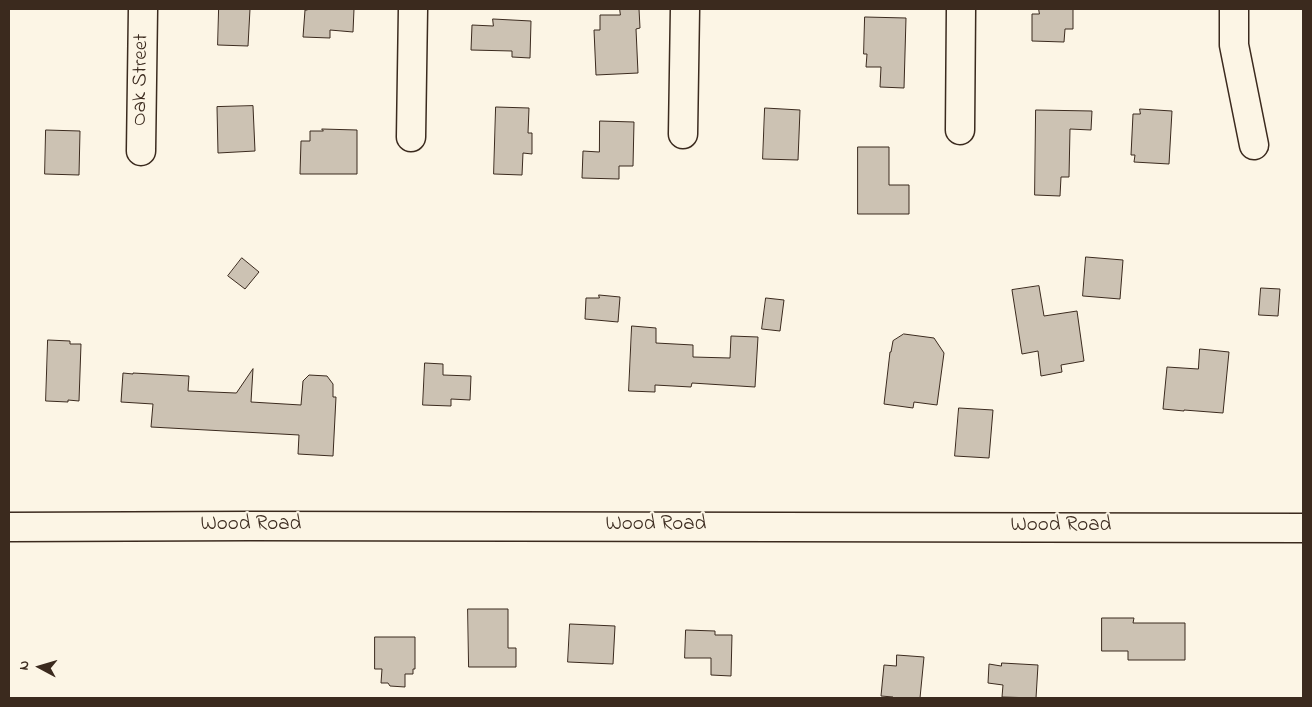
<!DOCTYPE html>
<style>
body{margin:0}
#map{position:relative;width:1312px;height:707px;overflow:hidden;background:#fcf5e5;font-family:"Indie Flower",sans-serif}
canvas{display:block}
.frame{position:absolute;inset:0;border:10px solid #3b2a1e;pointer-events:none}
.north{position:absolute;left:15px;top:642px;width:50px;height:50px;-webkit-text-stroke:4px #fcf5e5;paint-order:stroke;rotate:276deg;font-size:14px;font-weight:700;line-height:20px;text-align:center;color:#3b2a1e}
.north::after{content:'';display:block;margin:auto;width:18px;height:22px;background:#3b2a1e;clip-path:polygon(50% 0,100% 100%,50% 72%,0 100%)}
</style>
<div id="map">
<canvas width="1312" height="707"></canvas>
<div class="frame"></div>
<div class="north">N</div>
</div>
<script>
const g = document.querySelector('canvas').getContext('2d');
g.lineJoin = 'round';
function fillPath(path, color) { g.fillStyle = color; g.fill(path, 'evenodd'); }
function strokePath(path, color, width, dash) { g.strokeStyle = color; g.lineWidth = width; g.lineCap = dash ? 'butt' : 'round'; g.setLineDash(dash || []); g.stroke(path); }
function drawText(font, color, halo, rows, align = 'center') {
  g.font = font + ' "Indie Flower",sans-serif'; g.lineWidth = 4; g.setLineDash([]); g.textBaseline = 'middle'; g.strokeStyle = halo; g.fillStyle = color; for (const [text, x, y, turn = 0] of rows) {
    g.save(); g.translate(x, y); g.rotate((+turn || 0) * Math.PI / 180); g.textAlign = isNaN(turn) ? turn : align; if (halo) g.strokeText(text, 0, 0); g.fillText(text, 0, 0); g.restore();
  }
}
const building = new Path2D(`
 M 219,9 L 250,9 L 248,46 L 218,45 Z
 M 307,9 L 354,9 L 353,32 L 330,30 L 330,38 L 303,37 L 305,10 L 307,10 Z
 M 620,9 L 639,9 L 640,28 L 636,29 L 638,73 L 596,75 L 594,30 L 600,30 L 600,15 L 620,15 Z
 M 1039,9 L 1073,9 L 1073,29 L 1065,29 L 1064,42 L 1032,41 L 1032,14 L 1039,14 Z
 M 865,17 L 906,18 L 904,88 L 880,87 L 881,67 L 866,67 L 867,54 L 864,54 Z
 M 493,19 L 531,21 L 530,58 L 512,57 L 512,51 L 471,50 L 472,25 L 493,26 Z
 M 253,106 L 255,151 L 218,153 L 217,107 Z
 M 496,107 L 529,108 L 528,133 L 532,133 L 532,154 L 523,153 L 522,175 L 494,174 Z
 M 765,108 L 800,110 L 798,160 L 763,159 Z
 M 1140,109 L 1172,111 L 1169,164 L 1134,162 L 1135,155 L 1131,155 L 1133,114 L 1140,114 Z
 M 1036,110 L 1092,111 L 1091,130 L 1070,129 L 1069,177 L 1061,177 L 1060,196 L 1035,195 Z
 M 600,121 L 634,122 L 633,166 L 619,166 L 619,179 L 582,178 L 583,151 L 599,152 Z
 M 322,129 L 357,130 L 357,174 L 300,174 L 301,141 L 310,141 L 310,131 L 323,131 Z
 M 46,130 L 80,131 L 79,175 L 45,174 Z
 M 858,147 L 889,147 L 889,185 L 909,185 L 909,214 L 858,214 Z
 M 1086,257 L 1123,260 L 1120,299 L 1083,296 Z
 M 242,258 L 259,272 L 245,289 L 228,276 Z
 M 1039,286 L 1044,316 L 1077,311 L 1084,361 L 1061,365 L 1062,372 L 1041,376 L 1038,351 L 1022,354 L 1012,290 Z
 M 1261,288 L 1280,289 L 1278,316 L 1259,315 Z
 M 599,295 L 620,297 L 618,322 L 585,319 L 586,298 L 599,298 Z
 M 766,298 L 784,300 L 780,331 L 762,329 Z
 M 632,326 L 656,328 L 656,343 L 693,345 L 693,357 L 730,358 L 731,336 L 758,337 L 755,387 L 692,383 L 691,387 L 655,385 L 655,392 L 629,391 Z
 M 904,334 L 934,338 L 944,353 L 937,405 L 914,402 L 913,408 L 884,404 L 890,352 L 891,352 L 893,341 Z
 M 48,340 L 70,341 L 70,344 L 81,344 L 79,401 L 68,400 L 68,402 L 46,401 Z
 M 1200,349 L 1229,352 L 1223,413 L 1184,410 L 1184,411 L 1163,409 L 1167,367 L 1198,369 Z
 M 425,363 L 443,364 L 443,375 L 471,376 L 470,400 L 451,399 L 451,406 L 423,405 Z
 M 253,369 L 251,402 L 301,405 L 303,381 L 309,375 L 327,376 L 333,384 L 333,397 L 336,397 L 333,456 L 298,454 L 299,435 L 151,427 L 153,404 L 121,402 L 123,373 L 133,374 L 133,373 L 189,376 L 188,391 L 236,393 Z
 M 959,408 L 993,410 L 989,458 L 955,456 Z
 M 468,609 L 508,609 L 508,648 L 516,648 L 516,667 L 469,667 Z
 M 1102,618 L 1134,618 L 1133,623 L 1185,623 L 1185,660 L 1128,660 L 1128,651 L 1102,651 Z
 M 570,624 L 615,626 L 613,664 L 568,662 Z
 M 686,630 L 715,631 L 715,635 L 732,635 L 731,676 L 711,675 L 711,658 L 685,658 Z
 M 375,637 L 415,637 L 415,669 L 413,669 L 413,674 L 405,674 L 405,687 L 390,686 L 388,683 L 381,683 L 382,669 L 375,669 Z
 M 897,655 L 924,657 L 920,698 L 893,698 L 893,697 L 881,696 L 884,665 L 896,666 Z
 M 1002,663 L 1038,665 L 1036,698 L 1002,697 L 1003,685 L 988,683 L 989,664 L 1001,666 Z`);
fillPath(building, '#ccc2b3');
strokePath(building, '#3b2a1e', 1);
const street = new Path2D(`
 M 1234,9 L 1234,45 L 1254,145
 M 960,130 L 961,9
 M 683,134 L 685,9
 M 411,137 L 413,9
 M 141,151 L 143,9
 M 9,527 L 250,526 L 1303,528`);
strokePath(street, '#3b2a1e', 31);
strokePath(street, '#fcf5e5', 28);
drawText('21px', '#3b2a1e', '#fcf5e5', [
 ["Oak Street",142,80,-89],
 ["Wood Road",251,526],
 ["Wood Road",656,526],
 ["Wood Road",1061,527]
]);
</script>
